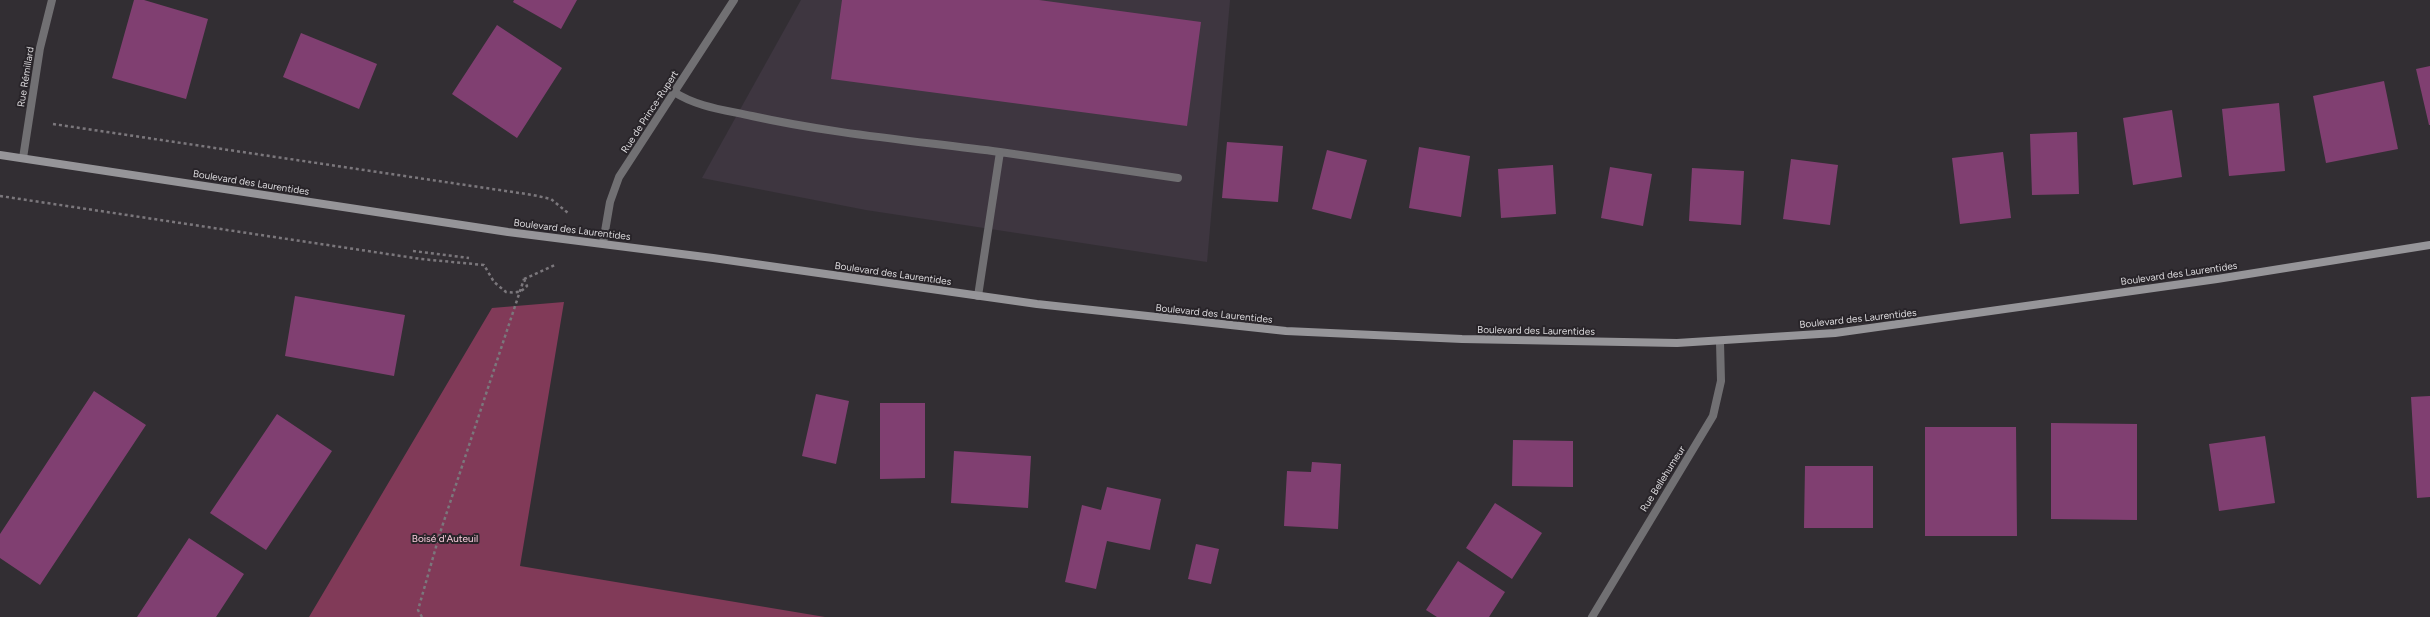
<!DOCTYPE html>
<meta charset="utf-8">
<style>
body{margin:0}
canvas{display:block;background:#322e33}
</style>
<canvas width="2430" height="617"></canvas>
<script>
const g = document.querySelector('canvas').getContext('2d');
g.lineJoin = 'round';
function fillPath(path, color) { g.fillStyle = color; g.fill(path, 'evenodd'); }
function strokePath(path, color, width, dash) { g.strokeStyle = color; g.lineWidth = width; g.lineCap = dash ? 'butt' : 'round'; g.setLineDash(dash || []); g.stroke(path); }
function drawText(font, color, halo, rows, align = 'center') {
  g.font = font + ' Figtree,sans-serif'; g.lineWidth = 4; g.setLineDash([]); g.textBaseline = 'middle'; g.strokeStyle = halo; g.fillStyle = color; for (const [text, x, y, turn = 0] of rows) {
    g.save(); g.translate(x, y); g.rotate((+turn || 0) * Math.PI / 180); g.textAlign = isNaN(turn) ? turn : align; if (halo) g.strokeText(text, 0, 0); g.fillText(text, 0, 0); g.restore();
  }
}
fillPath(new Path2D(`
 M 801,0 L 1230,0 L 1207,262 L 866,210 L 702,178 Z`), '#3e3640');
fillPath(new Path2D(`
 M 564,302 L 520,566 L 825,617 L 309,617 L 492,308 Z`), '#813a58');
fillPath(new Path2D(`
 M 134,0 L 144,0 L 208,19 L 186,99 L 112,78 Z
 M 514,0 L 577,0 L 561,29 L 513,2 Z
 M 842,0 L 1039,0 L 1201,22 L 1187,126 L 831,79 Z
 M 497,25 L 562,68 L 517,138 L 452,94 Z
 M 301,33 L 377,64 L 359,109 L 283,77 Z
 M 2430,66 L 2430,125 L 2429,125 L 2416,69 Z
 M 2384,81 L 2398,149 L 2326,163 L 2313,96 Z
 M 2279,103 L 2285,171 L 2229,176 L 2222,109 Z
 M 2172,110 L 2182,177 L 2133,185 L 2123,118 Z
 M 2077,132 L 2079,194 L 2032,195 L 2030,134 Z
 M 1227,142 L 1283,146 L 1278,202 L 1222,198 Z
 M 1419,147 L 1470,156 L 1461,217 L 1409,208 Z
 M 1327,150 L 1367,160 L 1351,219 L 1312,209 Z
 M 2003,152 L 2011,218 L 1960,224 L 1952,158 Z
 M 1791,159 L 1838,165 L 1830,225 L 1783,219 Z
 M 1553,165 L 1556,214 L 1501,218 L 1498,169 Z
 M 1610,167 L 1652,174 L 1643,226 L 1601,218 Z
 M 1692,168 L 1744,171 L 1741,225 L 1689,221 Z
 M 295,296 L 405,315 L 394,376 L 285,356 Z
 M 94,391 L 146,425 L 40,585 L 0,558 L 0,534 Z
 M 816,394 L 849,401 L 836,464 L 802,456 Z
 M 2430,396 L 2430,497 L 2417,498 L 2411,397 Z
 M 880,403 L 925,403 L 925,478 L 880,479 Z
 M 277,414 L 332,451 L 266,550 L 210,513 Z
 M 2051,423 L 2137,424 L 2137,520 L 2051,519 Z
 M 1925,427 L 2016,427 L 2017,536 L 1925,536 Z
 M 2265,436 L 2275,503 L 2219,511 L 2209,444 Z
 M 1513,440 L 1573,441 L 1573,487 L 1512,486 Z
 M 954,451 L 1031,456 L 1028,508 L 951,503 Z
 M 1312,462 L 1341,464 L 1338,529 L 1284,526 L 1287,471 L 1311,472 Z
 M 1805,466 L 1873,466 L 1873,528 L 1804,528 Z
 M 1107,487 L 1161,499 L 1150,550 L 1107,541 L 1096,589 L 1065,582 L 1082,505 L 1101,510 Z
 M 1495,503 L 1542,533 L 1512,579 L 1466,548 Z
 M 189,538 L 244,574 L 216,617 L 137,617 Z
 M 1196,544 L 1219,549 L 1211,584 L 1188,579 Z
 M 1458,561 L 1505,592 L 1489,617 L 1437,617 L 1426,610 Z`), '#803f71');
strokePath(new Path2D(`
 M 53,124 L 533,195 L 551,199 L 568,213
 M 0,196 L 421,259 L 484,265 L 494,282 L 506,292 C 515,293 521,293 527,286 L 524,279
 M 413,251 L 469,258
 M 524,279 L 555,265
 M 422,617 L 418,610 L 440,533 L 524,279`), '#7b777c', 2.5, [3, 3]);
strokePath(new Path2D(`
 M 674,92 C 697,107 725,110 752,116 C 833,134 917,141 1000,152 L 978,296
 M 1000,152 L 1178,178`), '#717073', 8);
strokePath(new Path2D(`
 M 23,158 L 40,48 L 52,0
 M 603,243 L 610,202 L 619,177 L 734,0
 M 1592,617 L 1713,416 L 1721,381 L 1720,342`), '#717073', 8);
strokePath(new Path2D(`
 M 0,155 L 508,232 L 713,258 L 1037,304 L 1286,331 L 1462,339 L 1677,343 L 1835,333 L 2217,279 L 2430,245`), '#969599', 8);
drawText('10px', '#dad8db', '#282429', [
 ["Rue Rémillard",26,77,-81],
 ["Rue de Prince-Rupert",650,112,-57],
 ["Boulevard des Laurentides",251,183,9],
 ["Boulevard des Laurentides",572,230,7],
 ["Boulevard des Laurentides",893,274,8],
 ["Boulevard des Laurentides",2179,274,-8],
 ["Boulevard des Laurentides",1214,314,6],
 ["Boulevard des Laurentides",1858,319,-6],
 ["Boulevard des Laurentides",1536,331,1],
 ["Rue Bellehumeur",1663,479,-58]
]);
drawText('10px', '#f9cbdb', '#282429', [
 ["Boisé d'Auteuil",445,539]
]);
</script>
